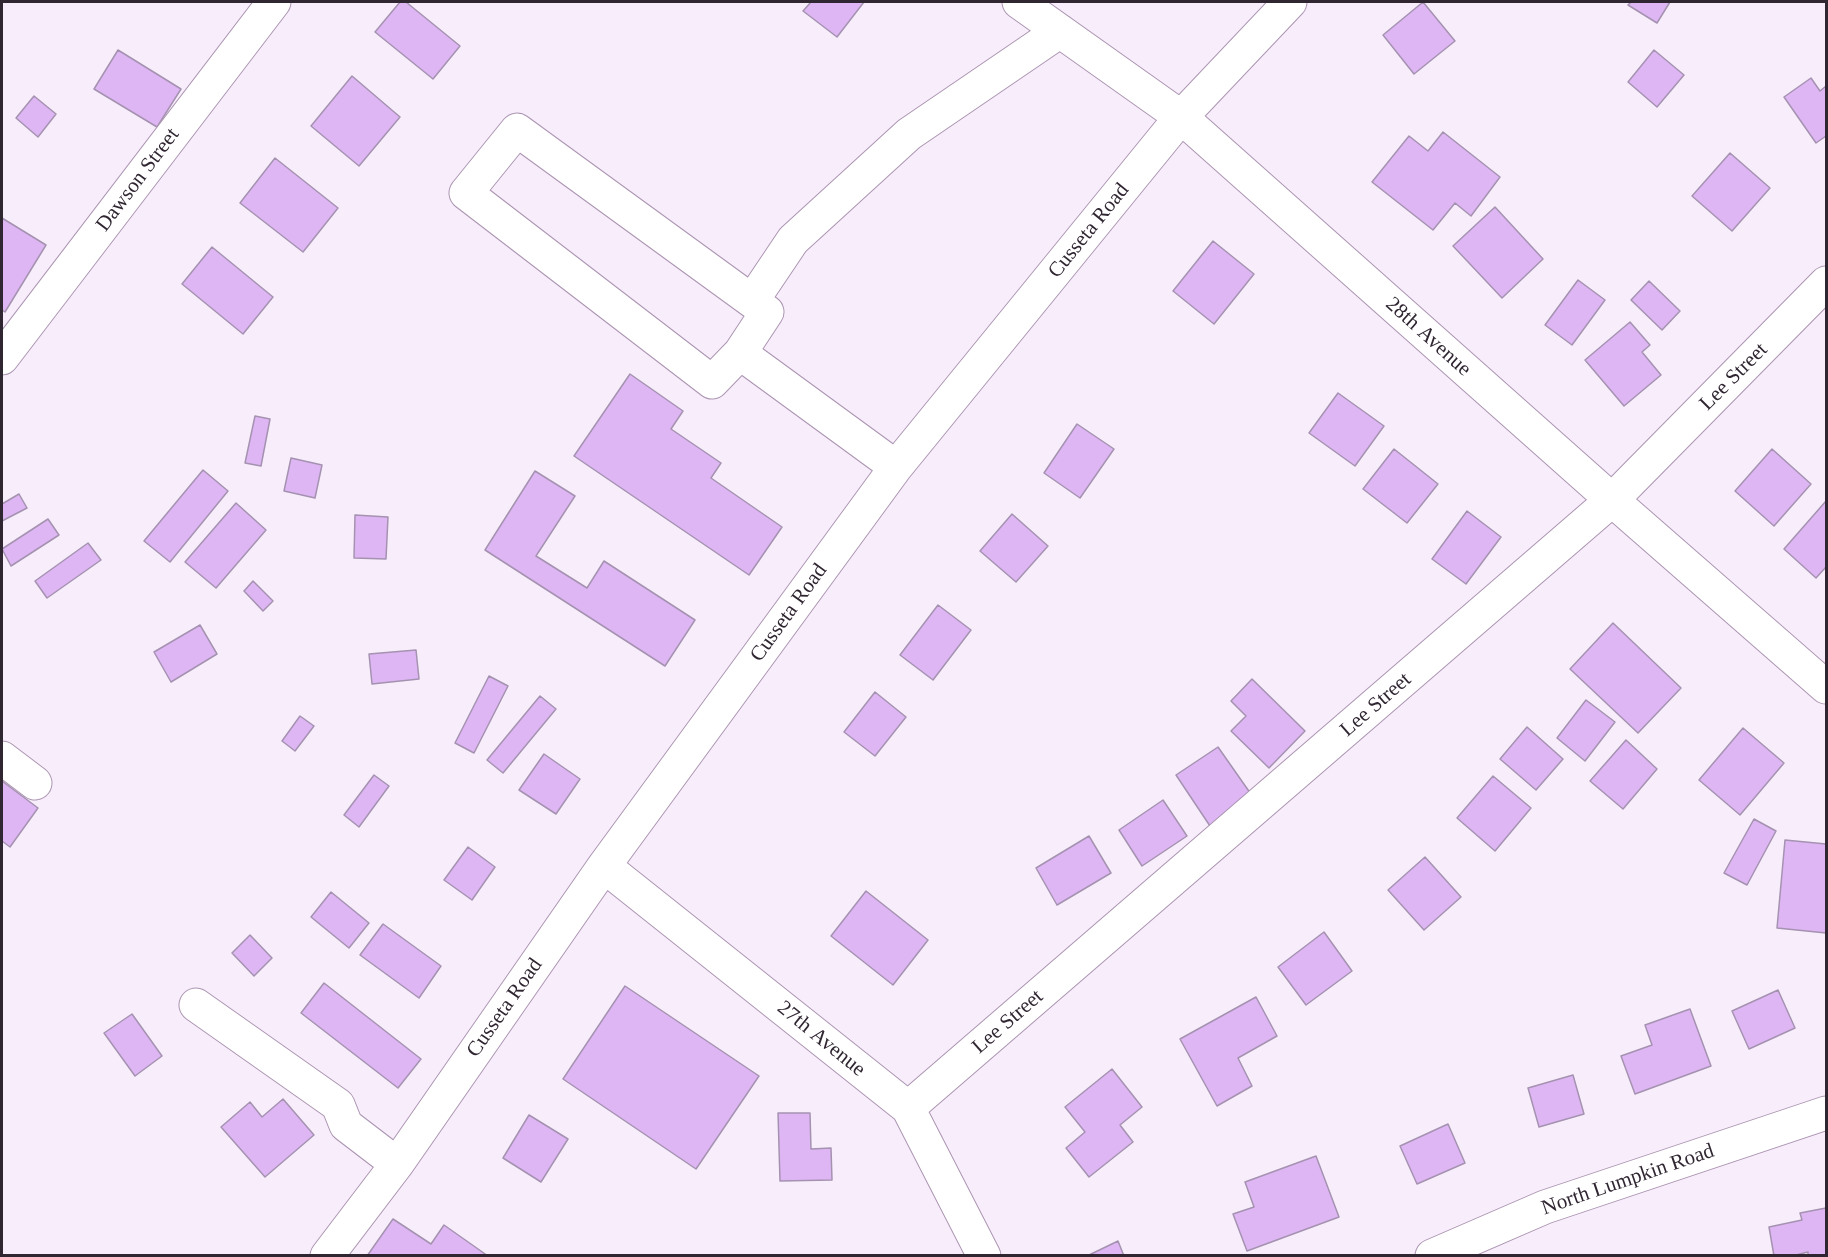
<!DOCTYPE html>
<style>
body{margin:0}
#map{position:relative;width:1828px;height:1257px;overflow:hidden;background:#f8eefb;font-family:"Times New Roman",serif}
canvas{display:block}
.frame{position:absolute;inset:0;border:3px solid #302632;pointer-events:none}
</style>
<div id="map">
<canvas width="1828" height="1257"></canvas>
<div class="frame"></div>
</div>
<script>
const g = document.querySelector('canvas').getContext('2d');
g.lineJoin = 'round';
function fillPath(path, color) { g.fillStyle = color; g.fill(path, 'evenodd'); }
function strokePath(path, color, width, dash) { g.strokeStyle = color; g.lineWidth = width; g.lineCap = dash ? 'butt' : 'round'; g.setLineDash(dash || []); g.stroke(path); }
function drawText(font, color, halo, rows, align = 'center') {
  g.font = font + ' "Times New Roman",serif'; g.lineWidth = 4.5; g.setLineDash([]); g.textBaseline = 'middle'; g.strokeStyle = halo; g.fillStyle = color; for (const [text, x, y, turn = 0] of rows) {
    g.save(); g.translate(x, y); g.rotate((+turn || 0) * Math.PI / 180); g.textAlign = isNaN(turn) ? turn : align; if (halo) g.strokeText(text, 0, 0); g.fillText(text, 0, 0); g.restore();
  }
}
const building = new Path2D(`
 M 400,2 L 406,2 L 460,46 L 433,79 L 375,32 Z
 M 811,2 L 864,2 L 837,37 L 803,11 Z
 M 1423,2 L 1455,41 L 1414,74 L 1383,35 Z
 M 1631,2 L 1670,2 L 1657,23 L 1628,5 Z
 M 118,50 L 181,89 L 157,127 L 94,89 Z
 M 1654,50 L 1684,75 L 1657,107 L 1628,82 Z
 M 352,76 L 400,117 L 359,166 L 311,126 Z
 M 1811,78 L 1820,91 L 1826,86 L 1826,136 L 1816,143 L 1784,97 Z
 M 34,96 L 56,114 L 38,137 L 16,118 Z
 M 1443,132 L 1500,177 L 1471,216 L 1455,203 L 1433,230 L 1372,182 L 1409,136 L 1428,151 Z
 M 1730,153 L 1770,188 L 1732,231 L 1692,196 Z
 M 275,158 L 338,208 L 303,252 L 240,203 Z
 M 1495,207 L 1543,259 L 1502,298 L 1453,246 Z
 M 2,218 L 46,245 L 5,312 L 2,310 Z
 M 1213,241 L 1254,274 L 1214,324 L 1173,291 Z
 M 212,247 L 273,297 L 243,334 L 182,284 Z
 M 1578,280 L 1605,300 L 1572,345 L 1545,325 Z
 M 1649,281 L 1680,311 L 1662,330 L 1631,300 Z
 M 1630,322 L 1650,345 L 1642,352 L 1661,375 L 1624,406 L 1585,360 Z
 M 630,374 L 683,411 L 671,429 L 721,463 L 711,478 L 782,527 L 749,575 L 574,456 Z
 M 1338,393 L 1384,426 L 1355,466 L 1309,433 Z
 M 255,416 L 270,419 L 261,466 L 245,463 Z
 M 1077,424 L 1114,449 L 1080,498 L 1044,473 Z
 M 1394,449 L 1438,484 L 1407,523 L 1363,489 Z
 M 1772,449 L 1811,484 L 1774,526 L 1735,491 Z
 M 291,458 L 322,465 L 315,498 L 284,491 Z
 M 203,470 L 228,491 L 170,562 L 144,541 Z
 M 535,471 L 575,496 L 536,556 L 587,588 L 604,561 L 695,620 L 665,666 L 485,550 Z
 M 19,494 L 27,508 L 2,521 L 2,504 Z
 M 1826,501 L 1826,567 L 1816,578 L 1784,549 Z
 M 236,503 L 266,530 L 216,588 L 185,562 Z
 M 1467,511 L 1501,537 L 1466,584 L 1432,559 Z
 M 1012,514 L 1048,546 L 1016,582 L 980,551 Z
 M 355,515 L 388,517 L 386,559 L 354,558 Z
 M 48,519 L 59,535 L 11,566 L 2,549 Z
 M 88,543 L 101,560 L 47,598 L 35,581 Z
 M 253,581 L 273,601 L 263,611 L 244,591 Z
 M 938,605 L 971,630 L 933,680 L 900,655 Z
 M 1613,623 L 1681,688 L 1638,733 L 1570,669 Z
 M 200,625 L 217,654 L 171,682 L 154,652 Z
 M 416,650 L 419,679 L 372,684 L 369,654 Z
 M 489,676 L 508,686 L 474,753 L 455,743 Z
 M 1252,679 L 1305,731 L 1269,768 L 1231,731 L 1246,716 L 1231,701 Z
 M 875,692 L 906,717 L 875,756 L 844,732 Z
 M 540,696 L 556,709 L 503,773 L 487,760 Z
 M 1586,700 L 1615,722 L 1585,761 L 1557,738 Z
 M 300,716 L 314,726 L 295,751 L 282,741 Z
 M 1527,727 L 1563,759 L 1536,790 L 1500,759 Z
 M 1743,728 L 1784,763 L 1740,815 L 1699,780 Z
 M 1626,740 L 1657,769 L 1623,809 L 1590,781 Z
 M 1218,747 L 1253,797 L 1210,826 L 1176,775 Z
 M 544,754 L 580,779 L 556,814 L 519,790 Z
 M 374,775 L 389,786 L 359,827 L 344,815 Z
 M 1493,776 L 1531,808 L 1495,851 L 1457,818 Z
 M 2,781 L 38,808 L 10,847 L 2,841 Z
 M 1163,800 L 1187,836 L 1142,866 L 1119,830 Z
 M 1754,819 L 1776,831 L 1747,885 L 1724,873 Z
 M 1089,836 L 1111,873 L 1057,905 L 1036,868 Z
 M 1785,840 L 1826,844 L 1826,933 L 1777,928 Z
 M 468,847 L 495,867 L 472,900 L 444,880 Z
 M 1425,857 L 1461,897 L 1424,930 L 1388,890 Z
 M 866,891 L 928,940 L 893,985 L 831,936 Z
 M 331,892 L 369,923 L 349,948 L 311,917 Z
 M 383,924 L 441,966 L 419,998 L 360,955 Z
 M 1324,932 L 1352,971 L 1306,1005 L 1278,967 Z
 M 250,935 L 272,958 L 254,976 L 232,953 Z
 M 324,983 L 421,1059 L 398,1088 L 301,1013 Z
 M 625,986 L 759,1076 L 696,1169 L 563,1079 Z
 M 1778,990 L 1795,1028 L 1749,1049 L 1732,1011 Z
 M 1256,997 L 1277,1036 L 1238,1058 L 1252,1086 L 1217,1106 L 1180,1039 Z
 M 1690,1009 L 1711,1066 L 1635,1094 L 1621,1056 L 1652,1045 L 1645,1025 Z
 M 132,1014 L 162,1056 L 135,1076 L 104,1033 Z
 M 1112,1069 L 1142,1107 L 1120,1125 L 1133,1142 L 1089,1177 L 1066,1148 L 1085,1132 L 1065,1107 Z
 M 1573,1075 L 1584,1114 L 1539,1127 L 1528,1088 Z
 M 283,1099 L 314,1135 L 265,1177 L 221,1127 L 250,1102 L 262,1117 Z
 M 778,1113 L 810,1113 L 811,1149 L 831,1148 L 832,1180 L 780,1181 Z
 M 529,1115 L 568,1139 L 541,1182 L 503,1158 Z
 M 1448,1124 L 1465,1163 L 1417,1184 L 1400,1146 Z
 M 1316,1156 L 1339,1217 L 1247,1251 L 1233,1214 L 1254,1207 L 1245,1182 Z
 M 1826,1208 L 1826,1256 L 1808,1256 L 1808,1252 L 1792,1256 L 1774,1256 L 1769,1227 L 1802,1220 L 1800,1213 Z
 M 393,1219 L 431,1244 L 444,1225 L 488,1256 L 367,1256 Z
 M 1118,1241 L 1124,1256 L 1087,1256 Z`);
fillPath(building, '#deb6f4');
strokePath(building, '#a592b1', 1.5);
const minor = new Path2D(`
 M 1019,2 L 1181,117 L 1612,500 L 1826,687
 M 517,130 L 767,312 L 740,353 L 712,382 L 466,193 Z
 M 752,301 L 793,240 L 909,134 L 1060,31
 M 740,353 L 896,467
 M 2,358 L 274,2
 M 2,758 L 35,783
 M 604,866 L 908,1108 L 984,1256
 M 196,1005 L 338,1105 L 346,1125 L 397,1164
 M 908,1108 L 1612,500 L 1826,283
 M 327,1256 L 397,1164 L 604,866 L 896,467 L 1181,117 L 1290,2
 M 1432,1256 L 1545,1207 L 1826,1113`);
strokePath(minor, '#ac95b2', 35);
strokePath(minor, '#fff', 33);
drawText('21px', '#302632', '#fff', [
 ["Dawson Street",138,180,-53],
 ["Cusseta Road",1089,231,-51],
 ["28th Avenue",1428,337,42],
 ["Lee Street",1734,377,-45],
 ["Cusseta Road",789,613,-54],
 ["Lee Street",1376,705,-41],
 ["Cusseta Road",505,1008,-55],
 ["Lee Street",1008,1022,-41],
 ["27th Avenue",821,1039,39],
 ["North Lumpkin Road",1628,1180,-19]
]);
</script>
